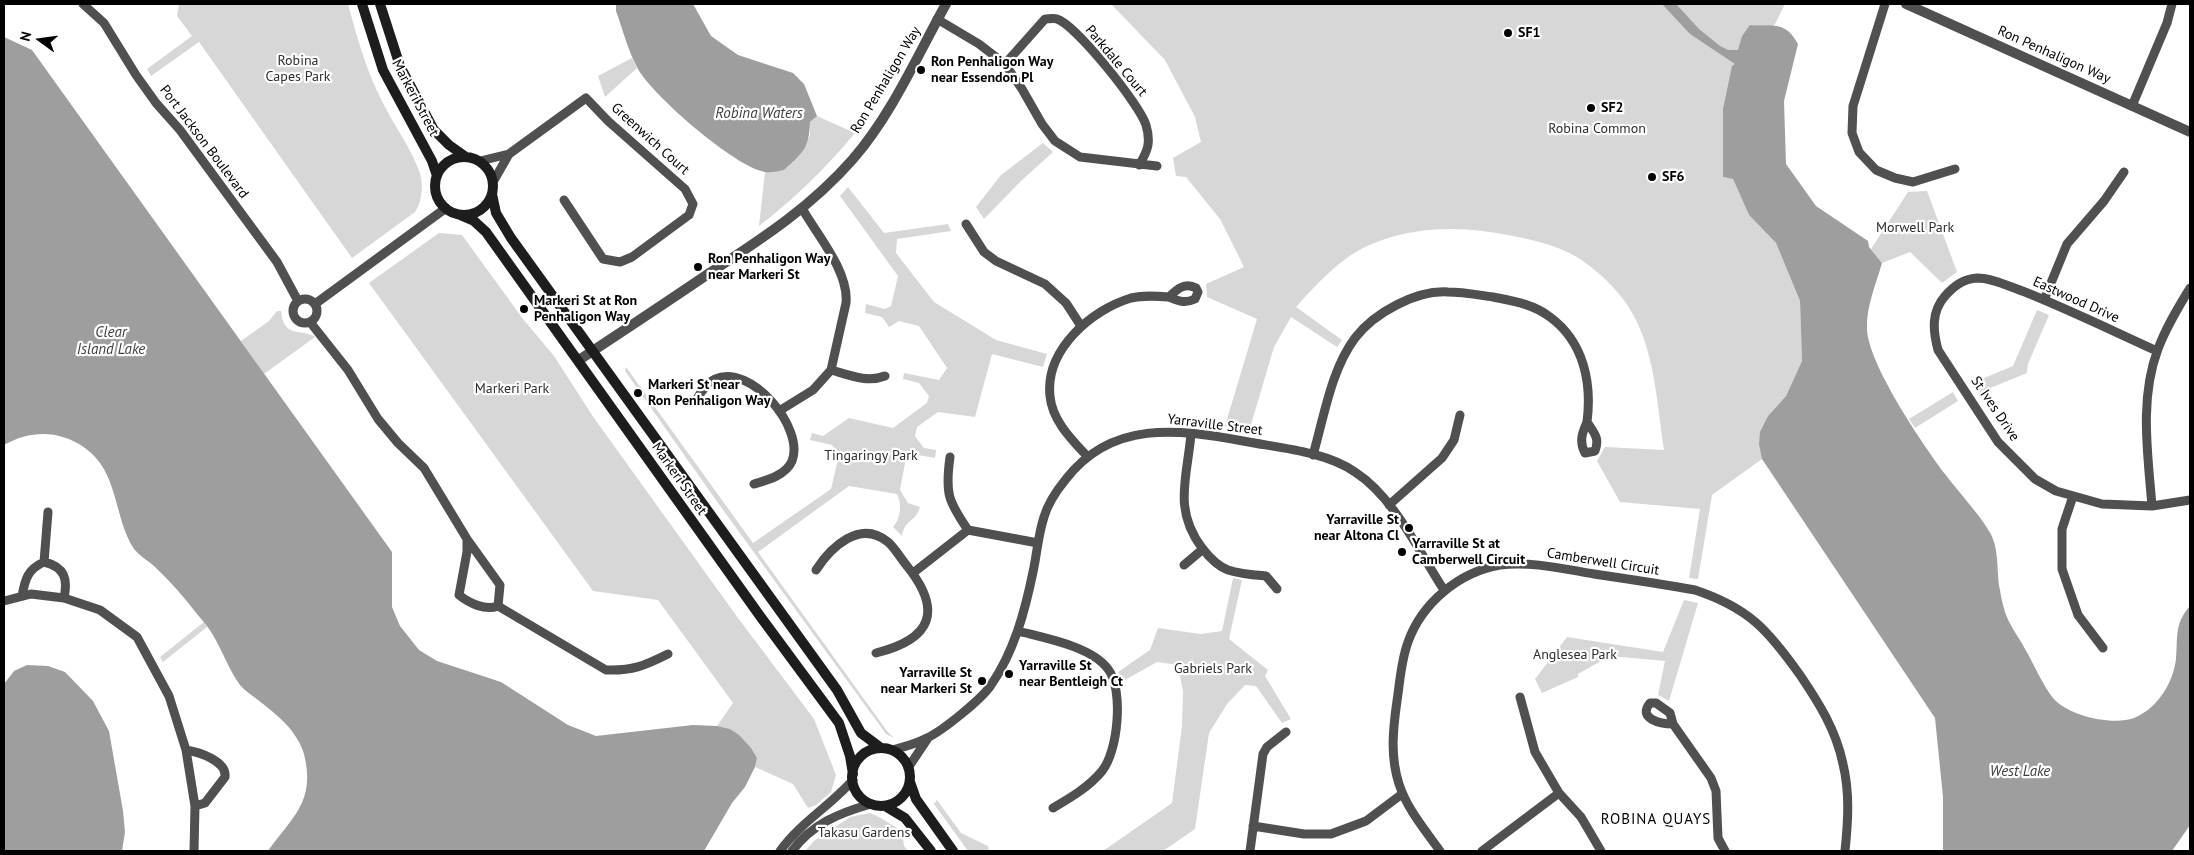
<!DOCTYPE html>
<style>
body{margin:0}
#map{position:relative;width:2194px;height:855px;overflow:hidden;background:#fff;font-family:"PT Sans",sans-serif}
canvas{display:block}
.frame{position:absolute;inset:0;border:5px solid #000;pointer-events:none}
.north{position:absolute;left:15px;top:15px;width:50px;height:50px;-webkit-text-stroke:4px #fff;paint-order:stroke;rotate:284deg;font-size:14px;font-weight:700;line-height:20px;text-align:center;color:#000}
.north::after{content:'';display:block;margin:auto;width:18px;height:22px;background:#000;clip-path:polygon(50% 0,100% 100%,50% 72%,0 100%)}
</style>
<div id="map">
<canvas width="2194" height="855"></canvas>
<div class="frame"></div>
<div class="north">N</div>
</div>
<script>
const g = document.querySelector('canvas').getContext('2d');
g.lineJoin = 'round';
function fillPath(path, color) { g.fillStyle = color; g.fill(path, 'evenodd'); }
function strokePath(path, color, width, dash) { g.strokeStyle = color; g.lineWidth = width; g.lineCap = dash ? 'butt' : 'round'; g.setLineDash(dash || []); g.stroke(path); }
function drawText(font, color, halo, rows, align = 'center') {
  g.font = font + ' "PT Sans",sans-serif'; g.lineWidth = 4.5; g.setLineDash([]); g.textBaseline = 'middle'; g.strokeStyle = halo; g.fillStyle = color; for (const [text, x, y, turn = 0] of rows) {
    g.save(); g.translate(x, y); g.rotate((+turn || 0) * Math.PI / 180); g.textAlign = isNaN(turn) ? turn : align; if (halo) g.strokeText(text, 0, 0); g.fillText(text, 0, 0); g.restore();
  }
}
fillPath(new Path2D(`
 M 179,4 L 348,4 C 357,37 366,70 382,101 C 393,124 409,145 418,168 C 424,181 423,200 415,212 L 352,258 L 199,42 L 151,76 L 147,69 L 192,36 L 177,16 Z
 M 1111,4 L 1785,4 L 1774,26 L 1750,25 L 1723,177 L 1733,179 L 1749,215 L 1776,243 L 1800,301 L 1802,361 L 1786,396 L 1768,416 L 1759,445 L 1762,459 L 1712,495 L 1698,579 L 1689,578 L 1700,509 L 1620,502 L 1597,461 L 1605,447 L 1664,450 C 1656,399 1655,341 1623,299 C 1610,282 1593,267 1575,256 C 1558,246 1537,241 1518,237 C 1466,226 1416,224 1367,246 C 1338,260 1317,284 1296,307 L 1342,340 L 1337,347 L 1291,317 L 1274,347 L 1250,428 L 1225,426 L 1257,319 L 1207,297 L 1206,284 L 1244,267 L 1220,219 L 1186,177 L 1176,176 L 1173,158 L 1201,142 L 1195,117 L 1165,60 Z
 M 632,58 L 637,68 L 605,97 L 598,76 Z
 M 817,116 L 855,133 C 826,168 794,199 759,226 L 765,172 L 784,170 L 810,136 L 810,122 Z
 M 1043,143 L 1053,152 L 1021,181 L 984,219 L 976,207 L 1001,175 Z
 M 848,187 L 884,233 L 948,224 L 951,231 L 897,239 L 896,253 L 934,302 L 996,340 L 1047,354 L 1043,367 L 992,354 L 975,417 L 938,412 L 917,427 L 915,436 L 924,448 L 936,450 L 935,458 L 912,454 L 906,458 L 900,490 L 908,503 L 920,507 C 916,522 905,519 902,536 L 893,527 C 901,518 902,504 897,494 L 849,486 L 758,552 L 887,731 L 894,738 L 886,734 L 718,503 L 625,371 L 626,367 L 753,543 L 831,489 L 839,455 L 832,445 L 810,440 L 812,433 L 823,436 L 849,418 L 893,428 L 927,403 L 929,396 L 919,383 L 903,379 L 904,373 L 939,380 L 947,368 L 919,326 L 899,321 L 889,327 L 882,317 L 865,313 L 866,304 L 885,309 L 891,306 L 898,276 L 840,196 Z
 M 1927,191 L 1957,272 L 1942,283 L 1910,252 L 1882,263 L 1871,249 L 1908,192 Z
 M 439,233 L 462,235 L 523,319 L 554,356 L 594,418 L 738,618 L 814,719 L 836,775 L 831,792 L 816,805 L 808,808 L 793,784 L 755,767 L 757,758 L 730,729 L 717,726 L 733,703 L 658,600 L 593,591 L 369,283 Z
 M 2037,310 L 2049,315 L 2028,364 L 2027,373 L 1978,393 L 1972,383 L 2013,366 Z
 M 277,311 L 281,311 C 283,339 302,328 315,337 L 264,374 L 241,341 L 269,321 Z
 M 1953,392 L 1958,401 L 1915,428 L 1909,419 Z
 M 1233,578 L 1242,580 L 1229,639 L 1268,670 L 1265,676 L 1291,719 L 1282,723 L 1256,686 L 1245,685 L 1227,704 L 1209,733 L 1195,829 L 1163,851 L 1103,851 L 1172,803 L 1182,726 L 1183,692 L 1178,665 L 1157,662 L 1123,681 L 1118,672 L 1150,650 L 1158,628 L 1201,634 L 1222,631 Z
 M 1684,600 L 1698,603 L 1669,701 L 1658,695 L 1665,661 L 1610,656 L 1578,674 L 1578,677 L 1542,693 L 1535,679 L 1567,637 L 1663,652 Z
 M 204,622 L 207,627 L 163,662 L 160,657 Z
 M 937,800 L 961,833 L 988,846 L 989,851 L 968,851 L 934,804 Z
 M 870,813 L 879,817 L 902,831 L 904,846 L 908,851 L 805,851 L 814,841 L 850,817 Z`), '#d7d7d7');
fillPath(new Path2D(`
 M 616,4 L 693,4 L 711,36 L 738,55 L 793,73 L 804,84 L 817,116 L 810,122 C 809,149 803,152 784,170 C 779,171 771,173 765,172 C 735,167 653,96 638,69 C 628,51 623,30 616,11 Z
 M 1662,4 L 1676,4 L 1699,29 L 1720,46 L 1728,50 L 1738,50 L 1742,36 L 1750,25 C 1773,26 1786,21 1798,44 L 1784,101 L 1786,164 L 1816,206 L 1868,241 L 1869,247 L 1882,263 C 1876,284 1866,307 1867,329 C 1868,364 1923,445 1945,474 C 1959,493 1977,511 1989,531 C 2000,548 1996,571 2000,590 C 2001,598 2003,605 2005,612 C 2009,625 2019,637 2025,649 C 2034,664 2042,684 2053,698 C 2068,716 2113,726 2134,718 C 2158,708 2173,683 2176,659 C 2178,637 2174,624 2190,606 L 2190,825 L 2172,851 L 1943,851 L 1943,797 L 1935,718 L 1762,459 L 1759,445 L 1760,432 L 1768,416 L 1786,396 L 1802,361 L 1800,301 L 1776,243 L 1749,215 L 1733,179 L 1723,177 L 1723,109 L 1732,66 L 1735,64 L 1690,34 Z
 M 4,37 L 32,50 L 392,552 L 392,607 L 400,626 L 419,650 L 437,661 L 501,682 L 568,725 L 596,736 L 693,725 L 717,726 L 730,729 L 739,735 L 751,748 L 757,758 L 755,767 L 745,787 L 732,803 L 704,851 L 268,851 C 292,817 316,802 304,754 C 297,730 276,714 258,700 C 252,695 245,691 240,685 C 229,670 223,652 213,635 C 209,628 203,621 197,614 C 184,597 170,581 154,566 C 148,561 139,555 134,549 C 113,516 119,472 85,448 C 59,430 31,430 4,445 Z
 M 27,665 L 48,666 L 65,672 L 93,701 L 109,731 L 123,811 L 125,832 L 122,851 L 4,851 L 4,684 L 14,671 Z`), '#9e9e9e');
strokePath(new Path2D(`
 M 83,4 L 104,23 L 136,75 L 156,103 L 180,130 L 277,262 L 298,301
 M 1885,4 L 1853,106 L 1852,133 L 1859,152 L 1876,170 L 1895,178 L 1913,182 L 1955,169
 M 937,19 L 979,44 L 1005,64 L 1022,89 L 1042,124 L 1055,141 L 1080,157 L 1157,166
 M 1005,64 L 1045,19 C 1048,19 1054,18 1057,19 C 1076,25 1140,105 1146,125 C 1151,142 1148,151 1139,165
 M 2132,106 L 2167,23 L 2172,4
 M 480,161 L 509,154 L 586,98 L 608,121 L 685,189 L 693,204 L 689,215 L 632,257 L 620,262 L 603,259 L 564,200
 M 493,182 L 509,154
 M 966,224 L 984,252 L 996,261 L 1045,284 L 1066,303 L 1081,326
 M293 311a12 12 0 1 1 24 0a12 12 0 1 1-24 0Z
 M 2044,300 L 2067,244 L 2104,201 L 2124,172
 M 315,304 L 446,208
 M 310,322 L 348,370 L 378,419 L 398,443 L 424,468 L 467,539 L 500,585 L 498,606 C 485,611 469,603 459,595 L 467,552 L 467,539
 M 2157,351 C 2113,331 2070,310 2025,292 C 2010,287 1993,278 1977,278 C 1963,279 1954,286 1945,296 C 1931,312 1933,331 1938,350 L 1998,442 L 2035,479 L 2056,491 L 2102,504 L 2152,506 L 2190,500
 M 831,370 C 849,375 867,383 885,376
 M 695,402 C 700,394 706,383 715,379 C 751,363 805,428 792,461 C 786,475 768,480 754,484
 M 779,411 L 813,390 L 831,370 L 846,303 C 849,272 818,236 803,210
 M 1191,434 C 1187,479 1173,509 1202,548 C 1209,557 1217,566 1228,570 C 1240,574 1254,575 1266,576 L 1277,589
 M 1313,455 C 1324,417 1331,370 1355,338 C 1374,313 1416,290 1448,292 C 1463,292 1478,295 1493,297 C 1513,301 1533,304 1550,317 C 1584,342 1592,383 1587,422 C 1594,433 1600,438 1595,451 L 1585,453 C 1579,442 1582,433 1587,422
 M 1087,456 C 1071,439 1052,420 1050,396 C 1045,350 1091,310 1131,298 C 1144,295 1156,296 1169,297 C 1177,289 1185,282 1196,288 L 1198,292 L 1195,299 C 1184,304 1179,301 1169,297
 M 950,457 C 945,493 948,501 968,530
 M 2073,496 L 2062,529 L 2062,569 L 2078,615 L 2103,648
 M 1389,505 L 1442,458 L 1454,440 L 1460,415
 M 2152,506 C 2148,455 2139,399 2158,349 C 2166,327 2178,308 2190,288
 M 44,562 L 48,512
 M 1184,565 L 1203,549
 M 816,570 C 831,547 860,519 888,542 C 895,548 901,559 907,566 C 943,611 932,639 876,653
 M 913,573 L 968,530 L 1038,543
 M 22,596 C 25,579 28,569 44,562 C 65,567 68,579 64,598
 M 4,601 L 31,594 L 64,598 L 100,610 L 137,637 L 169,696 L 186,750 L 195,806 L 194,851
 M 498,606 L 606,670 C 632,671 644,666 668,654
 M 1018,631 C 1044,638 1091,646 1108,669 C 1124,689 1118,752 1102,771 C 1089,787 1070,798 1053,808
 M 1520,697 L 1535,752 L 1559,793 L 1581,817 L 1601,851
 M 1673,724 C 1661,724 1637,719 1650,703 L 1656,703 L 1670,713 L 1673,724 L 1711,778 L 1716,791 L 1718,838 L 1725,851
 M 186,750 C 199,752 227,761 225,777 L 205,803 L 195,806
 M 892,750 C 904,747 916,744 927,738 C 942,731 982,699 991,685 C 1014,652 1025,611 1033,572 C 1037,554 1038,535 1044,517 C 1048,503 1057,490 1066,479 C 1112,420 1177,429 1243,441 C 1279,448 1324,451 1355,472 C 1394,497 1419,552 1444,590
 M 908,768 L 928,738
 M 1253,826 L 1304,834 L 1331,834 L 1366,821 L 1402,794
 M 780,851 C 800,823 830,806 853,780
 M 792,851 C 812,824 839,813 871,804
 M 1250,851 L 1263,754 L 1267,747 L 1286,732
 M 1440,851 C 1425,830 1407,809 1399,784 C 1390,756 1393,729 1397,701 C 1400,681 1401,661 1408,642 C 1422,603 1459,572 1500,565 C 1531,561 1564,569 1594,574 C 1628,579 1662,584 1695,590 C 1749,608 1768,630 1800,675 C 1819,703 1836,730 1843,764 C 1850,793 1848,822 1845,851
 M 1482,851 L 1559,793`), '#505050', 9);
strokePath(new Path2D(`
 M 1906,4 L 2190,132
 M 579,360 C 623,331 667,302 711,272 C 763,238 811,207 853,159 C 892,114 917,56 946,4`), '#505050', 10);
strokePath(new Path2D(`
 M 362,4 L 383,70 L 432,161 L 437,176
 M 380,4 L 400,66 L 434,130 L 449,145 L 466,157
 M435 186a29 29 0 1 1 58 0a29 29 0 1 1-58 0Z
 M 492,194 L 496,213 L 511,238 L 837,690 L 861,733 L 881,748
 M 460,215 L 474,221 L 486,232 L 760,616 L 839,723 L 850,756 L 853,774
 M852 777a29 29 0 1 1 58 0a29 29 0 1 1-58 0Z
 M 910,782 L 916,799 L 953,851
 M 885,806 L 905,818 L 931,851`), '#1d1d1d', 10);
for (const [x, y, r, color] of [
 [1508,33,5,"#000"],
 [921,70,5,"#000"],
 [1591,108,5,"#000"],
 [1652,177,5,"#000"],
 [698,267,5,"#000"],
 [524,309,5,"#000"],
 [638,393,5,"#000"],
 [1409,528,5,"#000"],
 [1402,552,5,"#000"],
 [1009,674,5,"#000"],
 [982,681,5,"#000"]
]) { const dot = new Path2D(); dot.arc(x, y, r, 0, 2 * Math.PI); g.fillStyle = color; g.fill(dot); strokePath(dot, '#fff', 2); }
drawText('bold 14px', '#000', '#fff', [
 ["SF1",1518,33],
 ["Ron Penhaligon Way",931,62],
 ["near Essendon Pl",931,78],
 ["SF2",1601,108],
 ["SF6",1662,177],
 ["Ron Penhaligon Way",708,259],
 ["near Markeri St",708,275],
 ["Markeri St at Ron",534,301],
 ["Penhaligon Way",534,317],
 ["Markeri St near",648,385],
 ["Ron Penhaligon Way",648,401],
 ["Yarraville St",1399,520,"right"],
 ["near Altona Cl",1399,536,"right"],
 ["Yarraville St at",1412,544],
 ["Camberwell Circuit",1412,560],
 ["Yarraville St",1019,666],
 ["near Bentleigh Ct",1019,682],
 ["Yarraville St",972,673,"right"],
 ["near Markeri St",972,689,"right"]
], 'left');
drawText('14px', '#000', '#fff', [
 ["Ron Penhaligon Way",2054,55,24],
 ["Parkdale Court",1116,61,50],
 ["Ron Penhaligon Way",886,80,-59],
 ["Markeri Street",415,98,62],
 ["Greenwich Court",650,139,42],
 ["Port Jackson Boulevard",204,142,53],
 ["Eastwood Drive",2076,300,24],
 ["St Ives Drive",1995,409,56],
 ["Yarraville Street",1215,425,7],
 ["Markeri Street",679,479,55],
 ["Camberwell Circuit",1603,562,9]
]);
drawText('14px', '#2e2e2e', '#fff', [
 ["Robina",298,61],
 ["Capes Park",298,77],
 ["Robina Common",1597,129],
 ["Morwell Park",1915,228],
 ["Markeri Park",512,389],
 ["Tingaringy Park",871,456],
 ["Anglesea Park",1575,655],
 ["Gabriels Park",1213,669],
 ["Takasu Gardens",864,833]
]);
drawText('italic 15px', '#3f3f3f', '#fff', [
 ["Robina Waters",759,114],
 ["Clear",111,333],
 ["Island Lake",111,350],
 ["West Lake",2020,772]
]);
g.letterSpacing = '1px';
drawText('15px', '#000', '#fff', [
 ["ROBINA QUAYS",1656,820]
]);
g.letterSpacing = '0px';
</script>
